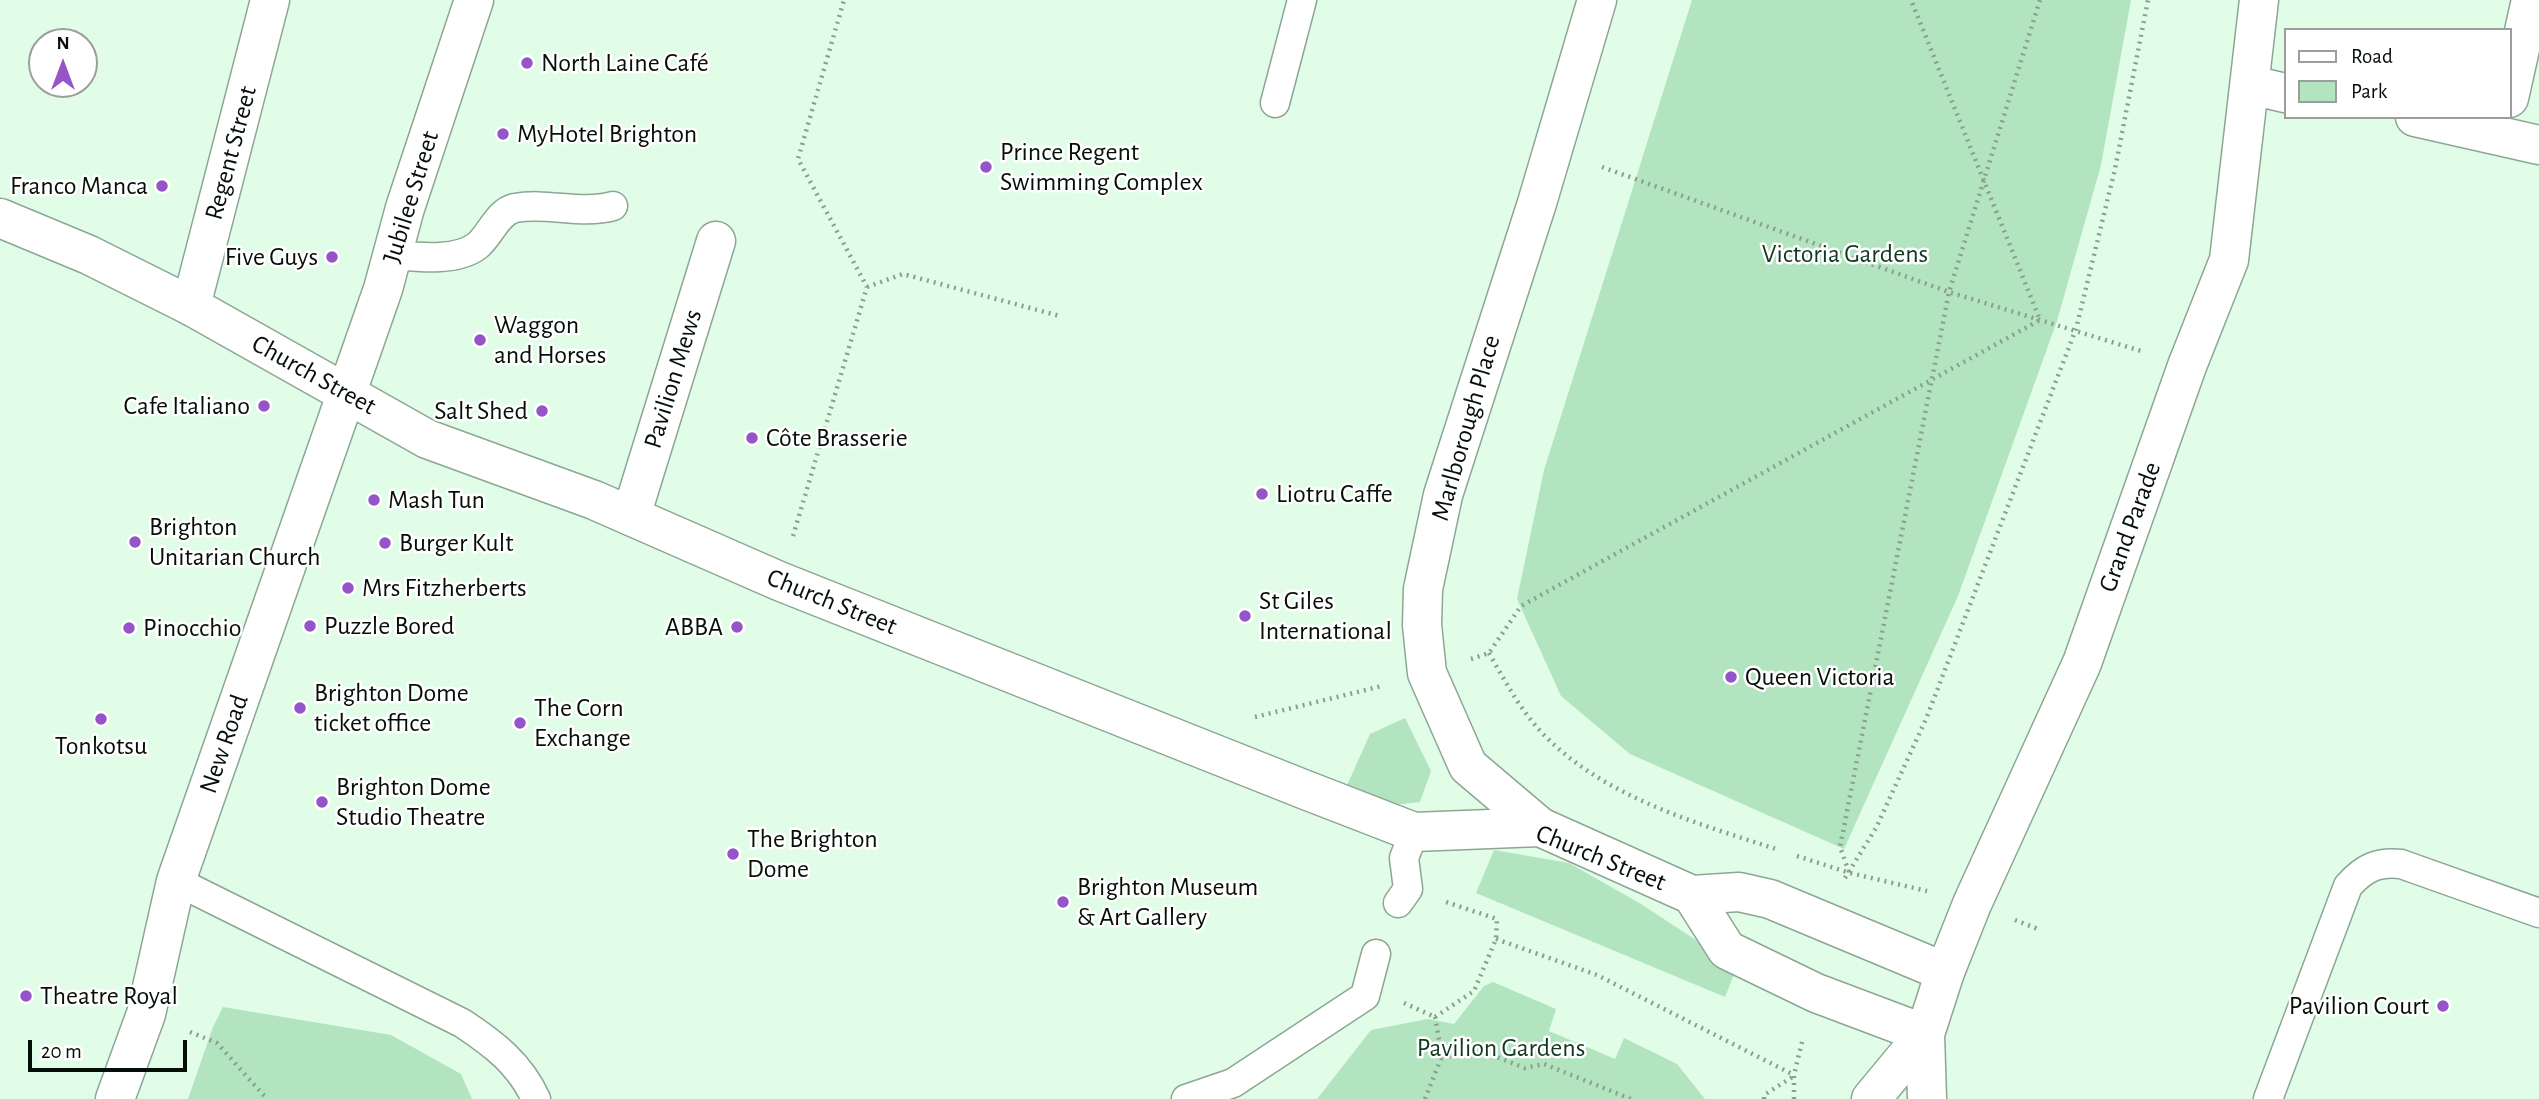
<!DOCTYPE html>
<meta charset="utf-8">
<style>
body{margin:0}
#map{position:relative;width:2539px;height:1099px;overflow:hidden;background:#e1fde8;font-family:"Alegreya Sans",sans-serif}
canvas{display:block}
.legend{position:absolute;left:2284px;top:28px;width:228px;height:91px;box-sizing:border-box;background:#fff;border:2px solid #9b9f9c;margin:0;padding:9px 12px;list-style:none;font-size:21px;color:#060e08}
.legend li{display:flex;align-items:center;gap:14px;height:35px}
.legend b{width:35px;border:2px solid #9b9f9c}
.north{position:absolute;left:28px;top:28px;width:70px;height:70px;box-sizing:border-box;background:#fff;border:2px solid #9b9f9c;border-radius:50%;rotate:0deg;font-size:19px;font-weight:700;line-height:28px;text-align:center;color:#060e08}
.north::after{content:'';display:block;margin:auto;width:24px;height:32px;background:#9654c9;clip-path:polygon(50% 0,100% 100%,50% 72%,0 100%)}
.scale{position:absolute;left:28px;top:1040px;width:159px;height:32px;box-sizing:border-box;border:4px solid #060e08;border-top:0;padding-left:9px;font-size:21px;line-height:24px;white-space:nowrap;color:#060e08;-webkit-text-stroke:5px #fff;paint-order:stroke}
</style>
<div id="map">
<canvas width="2539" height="1099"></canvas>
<ul class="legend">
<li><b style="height:9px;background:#fff"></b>Road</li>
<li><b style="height:19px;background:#b1e4bf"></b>Park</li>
</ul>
<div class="north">N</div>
<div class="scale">20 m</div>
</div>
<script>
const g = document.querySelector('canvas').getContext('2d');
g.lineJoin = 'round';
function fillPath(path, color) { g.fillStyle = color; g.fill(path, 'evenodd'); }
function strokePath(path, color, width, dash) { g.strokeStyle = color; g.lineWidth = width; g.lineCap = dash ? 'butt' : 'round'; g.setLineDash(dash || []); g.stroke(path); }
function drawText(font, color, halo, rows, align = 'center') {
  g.font = font + ' "Alegreya Sans",sans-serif'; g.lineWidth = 5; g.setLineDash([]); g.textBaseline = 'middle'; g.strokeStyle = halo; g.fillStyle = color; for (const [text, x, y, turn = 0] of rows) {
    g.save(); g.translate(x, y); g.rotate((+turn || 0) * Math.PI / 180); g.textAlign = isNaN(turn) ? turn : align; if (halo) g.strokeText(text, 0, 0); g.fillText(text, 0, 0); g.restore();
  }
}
fillPath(new Path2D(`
 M 1692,0 L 2131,0 L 2101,165 L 2057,321 L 1958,596 L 1844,849 L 1630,754 L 1561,696 L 1517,599 L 1544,470 Z
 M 1405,718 L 1431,771 L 1420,802 L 1385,806 L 1344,792 L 1370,734 Z
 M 1494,850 L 1569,863 L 1641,904 L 1737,967 L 1725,997 L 1476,893 Z
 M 1493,982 L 1556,1009 L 1549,1031 L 1615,1059 L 1624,1038 L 1677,1064 L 1705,1099 L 1317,1099 L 1371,1030 L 1428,1019 L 1454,1024 L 1484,986 Z
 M 223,1007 L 391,1035 L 461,1074 L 472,1099 L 188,1099 L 213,1027 Z`), '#b1e4bf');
const lane = new Path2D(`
 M 1275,103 L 1302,0
 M 392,255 C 417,257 456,262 477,246 C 490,236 497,212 515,208 C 548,202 581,215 613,206
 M 176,881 L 462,1023 C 494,1044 520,1064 536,1099
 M 1398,903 L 1408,889 L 1404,858 L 1414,832
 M 1186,1099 L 1233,1083 L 1365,996 L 1376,954
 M 2268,1099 L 2348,886 C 2363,869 2377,861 2401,864 L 2539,913`);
const street = new Path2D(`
 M 2251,85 L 2285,93
 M 2509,98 L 2531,0
 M 2415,117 L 2539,145
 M 191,306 L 270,0
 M 631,516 L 716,241
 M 1540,827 L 1468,766 L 1427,673 L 1422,625 L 1423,589 L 1443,495 L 1537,203 L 1597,0
 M 115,1099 L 146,1014 L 176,881 L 383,289 L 405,208 L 474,0`);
const secondary = new Path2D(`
 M 0,218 L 89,255 L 191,306 L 427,439 L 594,500 L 779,581 L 1303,789 L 1414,832 L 1540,827 L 1692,895 L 1739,892 L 1770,899 L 1945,972
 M 1692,895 L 1727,950 L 1816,993 L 1925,1034`);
const highway = new Path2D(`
 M 1871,1099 L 1925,1034
 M 1927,1099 L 1925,1034 L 1945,972 L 1972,904 L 2082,663 L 2187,366 L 2229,260 L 2259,0`);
strokePath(lane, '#8ca693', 31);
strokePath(street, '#8ca693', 41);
strokePath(secondary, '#8ca693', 41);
strokePath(highway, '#8ca693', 41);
strokePath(new Path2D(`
 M 1602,167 L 1949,292 L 2141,351
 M 867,287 L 903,274 L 1060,316
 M 793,536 L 867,287 L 798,159 L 844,0
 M 1489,653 C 1506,683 1522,713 1546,737 C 1607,798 1696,823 1776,849
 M 1471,659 L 1489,653 L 1521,606 L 2040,320 L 1911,0
 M 1255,717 L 1382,686
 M 1797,856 L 1850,873 L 1927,891
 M 1849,872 L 1840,847 L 1949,292 L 2040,0
 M 1845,878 L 1876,828 L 1926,719 L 2076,329 L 2115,169 L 2148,0
 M 2015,920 L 2038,929
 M 1496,939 L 1597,975 L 1794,1075
 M 1404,1003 L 1435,1017
 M 1435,1017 L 1474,991 L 1496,939 L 1497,919 L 1446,902
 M 190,1032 L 217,1043 L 267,1099
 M 1442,1056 L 1494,1056 L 1525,1068 L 1544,1064 L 1631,1099
 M 1425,1099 L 1442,1056 L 1435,1017
 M 1764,1099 L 1764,1095 L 1794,1076
 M 1794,1099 L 1794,1075 L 1803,1038`), '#8b9f90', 4.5, [2, 5]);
strokePath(lane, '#fff', 28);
strokePath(street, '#fff', 38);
strokePath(secondary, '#fff', 38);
strokePath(highway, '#fff', 38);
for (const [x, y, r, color] of [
 [527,63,7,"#9654c9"],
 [503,134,7,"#9654c9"],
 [986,167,7,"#9654c9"],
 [162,186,7,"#9654c9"],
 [332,257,7,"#9654c9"],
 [480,340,7,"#9654c9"],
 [264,406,7,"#9654c9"],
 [542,411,7,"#9654c9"],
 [752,438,7,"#9654c9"],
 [1262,494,7,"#9654c9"],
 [374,500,7,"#9654c9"],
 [135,542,7,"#9654c9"],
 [385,543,7,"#9654c9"],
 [348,588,7,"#9654c9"],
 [1245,616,7,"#9654c9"],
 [310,626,7,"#9654c9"],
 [737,627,7,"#9654c9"],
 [129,628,7,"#9654c9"],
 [1731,677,7,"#9654c9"],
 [300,708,7,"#9654c9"],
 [101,719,7,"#9654c9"],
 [520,723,7,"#9654c9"],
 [322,802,7,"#9654c9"],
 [733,854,7,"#9654c9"],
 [1063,902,7,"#9654c9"],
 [26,996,7,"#9654c9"],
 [2443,1006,7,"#9654c9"]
]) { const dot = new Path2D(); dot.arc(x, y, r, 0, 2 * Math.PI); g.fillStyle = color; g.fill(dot); strokePath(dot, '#fff', 2.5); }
drawText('26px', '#060e08', '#fff', [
 ["North Laine Café",541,63],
 ["MyHotel Brighton",517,134],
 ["Prince Regent",1000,152],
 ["Swimming Complex",1000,182],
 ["Franco Manca",148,186,"right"],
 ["Five Guys",318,257,"right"],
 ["Waggon",494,325],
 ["and Horses",494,355],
 ["Cafe Italiano",250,406,"right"],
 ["Salt Shed",528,411,"right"],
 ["Côte Brasserie",766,438],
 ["Liotru Caffe",1276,494],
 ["Mash Tun",388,500],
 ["Brighton",149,527],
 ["Unitarian Church",149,557],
 ["Burger Kult",399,543],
 ["Mrs Fitzherberts",362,588],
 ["St Giles",1259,601],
 ["International",1259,631],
 ["Puzzle Bored",324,626],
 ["ABBA",723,627,"right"],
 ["Pinocchio",143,628],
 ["Queen Victoria",1745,677],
 ["Brighton Dome",314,693],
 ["ticket office",314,723],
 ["The Corn",534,708],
 ["Exchange",534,738],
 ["Tonkotsu",101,746,"center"],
 ["Brighton Dome",336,787],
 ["Studio Theatre",336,817],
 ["The Brighton",747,839],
 ["Dome",747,869],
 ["Brighton Museum",1077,887],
 ["& Art Gallery",1077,917],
 ["Theatre Royal",40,996],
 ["Pavilion Court",2429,1006,"right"]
], 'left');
drawText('26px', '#060e08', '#fff', [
 ["Regent Street",231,153,-75],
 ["Jubilee Street",411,197,-73],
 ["Church Street",314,375,29],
 ["Pavilion Mews",673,379,-73],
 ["Marlborough Place",1466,428,-74],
 ["Grand Parade",2130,527,-70],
 ["Church Street",832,602,22],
 ["New Road",224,744,-71],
 ["Church Street",1601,858,22]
]);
drawText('26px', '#133821', '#fff', [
 ["Victoria Gardens",1845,254],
 ["Pavilion Gardens",1501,1048]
]);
</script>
